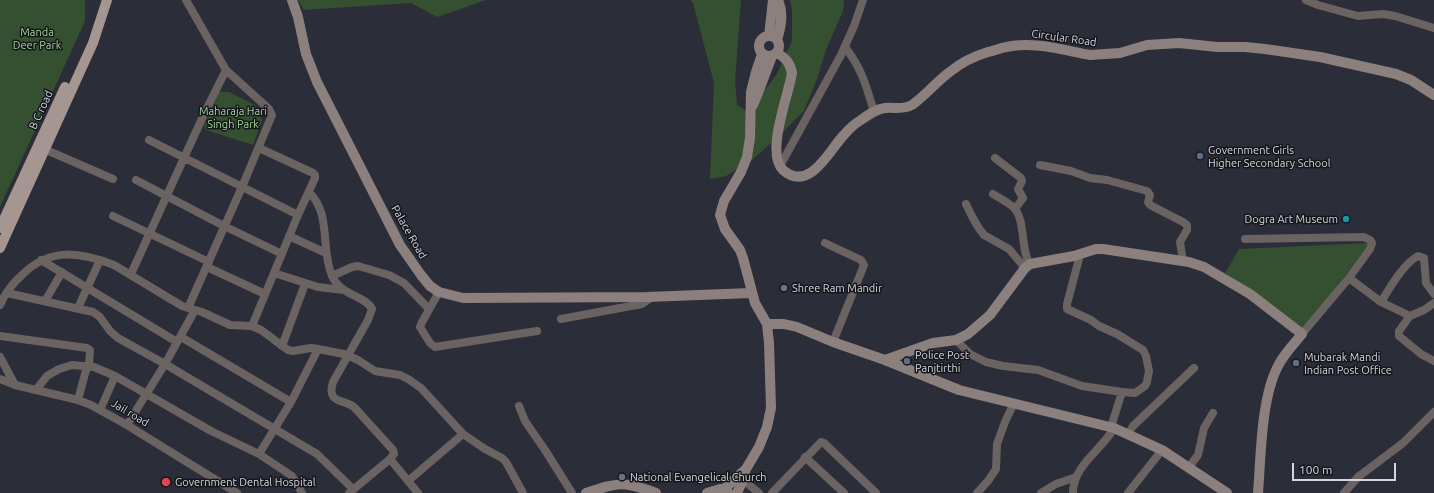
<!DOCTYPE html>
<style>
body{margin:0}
#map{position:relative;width:1434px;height:493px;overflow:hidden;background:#2b2d39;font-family:Ubuntu,sans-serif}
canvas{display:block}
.scale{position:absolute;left:1292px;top:463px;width:104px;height:18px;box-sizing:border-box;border:2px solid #d5d7df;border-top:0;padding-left:5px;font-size:12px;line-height:14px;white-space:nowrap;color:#d5d7df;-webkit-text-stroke:3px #15161b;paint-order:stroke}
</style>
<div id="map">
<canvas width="1434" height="493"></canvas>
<div class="scale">100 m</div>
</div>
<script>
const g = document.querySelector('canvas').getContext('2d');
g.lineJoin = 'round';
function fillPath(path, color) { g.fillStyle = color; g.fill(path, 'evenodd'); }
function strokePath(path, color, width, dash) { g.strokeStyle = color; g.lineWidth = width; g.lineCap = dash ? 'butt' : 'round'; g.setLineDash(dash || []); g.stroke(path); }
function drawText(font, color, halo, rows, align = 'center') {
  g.font = font + ' Ubuntu,sans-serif'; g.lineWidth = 3; g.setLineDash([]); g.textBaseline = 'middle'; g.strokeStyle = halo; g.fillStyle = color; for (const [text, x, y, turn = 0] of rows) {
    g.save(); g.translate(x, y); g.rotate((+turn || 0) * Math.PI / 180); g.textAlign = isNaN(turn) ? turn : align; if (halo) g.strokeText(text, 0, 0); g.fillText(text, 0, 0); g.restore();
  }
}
fillPath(new Path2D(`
 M 0,0 L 85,0 L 85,21 L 0,207 Z
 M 298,0 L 486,0 L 437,17 L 411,3 L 304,10 Z
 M 690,0 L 741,0 L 735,81 L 737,105 L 748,112 L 777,74 L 792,41 L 792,10 L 790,0 L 844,0 L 843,11 L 826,50 L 817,79 L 804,111 L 779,136 L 751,161 L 726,176 L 710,179 L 714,83 L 693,3 Z
 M 219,92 L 229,92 L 255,105 L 262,120 L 253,145 L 206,130 L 204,126 Z
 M 1370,243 L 1303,331 L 1225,273 L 1239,249 Z`), '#355031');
strokePath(new Path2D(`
 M 186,0 L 226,70 L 269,109 L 272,115 L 242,187 L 188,308
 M 1306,0 L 1318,5 L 1358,16 L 1383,14 L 1395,16 L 1434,28
 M 845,47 C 862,69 866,85 874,112
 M 149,140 L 298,215
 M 44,149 L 113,179
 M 995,158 L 1021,178 L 1022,181 L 1018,189 L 1023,198 L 1015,209
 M 1040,165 L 1071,171 L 1090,178 L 1107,180 L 1147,191 L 1150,195 L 1148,202 L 1150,205 L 1183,222 L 1187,225 L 1187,230 L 1180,242 L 1183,261
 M 780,166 L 841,55 L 854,26 L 863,0
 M 136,180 L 224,226 L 282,254
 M 309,192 C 332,215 320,248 332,276 C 341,296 366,296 372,309 L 368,320 L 333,382 C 326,404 344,399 354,407 L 393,450 L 394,454 L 390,459
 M 993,194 C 999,198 1008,202 1014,208 C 1026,220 1020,250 1030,264
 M 966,204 C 971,215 976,226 984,235 L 1009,249 L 1025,268
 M 113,216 L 209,262
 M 289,236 L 326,253
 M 1245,239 L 1364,237 L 1370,240 L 1372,243 L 1370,249 L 1349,278 L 1302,334
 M 825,243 L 861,260 L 864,265 L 833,342
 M 1080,255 L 1067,304 L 1067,309 L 1091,320 L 1099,326 L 1117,334 L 1143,350 L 1146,356 L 1149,371 L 1147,382 L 1145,386 L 1135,393 L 1122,392 L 1111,427
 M 41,260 L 177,342
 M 207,267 L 265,294
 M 274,273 L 318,287 L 344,290
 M 131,274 L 205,112 L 226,70
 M 332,276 L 352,267 L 358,266 L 389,275 L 404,283 L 429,309
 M 1349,278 L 1381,302 L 1410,316 L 1424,310 L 1434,303
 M 439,292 L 422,322 L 420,327 L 430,343 L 435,347 L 537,331
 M 7,293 L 93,312 L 100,317 L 110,331 L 118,338 L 165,364 L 317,454 L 353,489
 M 45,301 L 62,272
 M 1381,302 C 1389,289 1404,263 1418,256 L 1424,258 L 1426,283 L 1434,294
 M 0,305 C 5,293 13,283 22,275 C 50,247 80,252 114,265 L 182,306 L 202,312 L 230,325 L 252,326 L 261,330 L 288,350 L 293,351 L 311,348 L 318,349 L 344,354 L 358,360 L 375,371 L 400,375 L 408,379 L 421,388 L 463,434 L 485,449 L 502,458 L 506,462 L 523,493
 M 78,308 L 100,260
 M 1410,316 L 1399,331 L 1399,336 L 1421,354 L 1434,361
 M 561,319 L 642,304 L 652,297
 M 252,326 L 298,215 L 315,178 L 315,175 L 313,173 L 259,148
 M 0,336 L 87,348 L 90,350 L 89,366 L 86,370 L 78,400
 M 181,337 L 291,402
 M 956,340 L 970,354 L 986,362 L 1003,366 L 1038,370 L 1082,386 L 1122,392
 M 282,346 L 305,284
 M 0,357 L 15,385
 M 0,379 L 15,385 L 78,400 L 91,405 L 127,425 L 237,493
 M 36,390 L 47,376 L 59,369 L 72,365 L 94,367 L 115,376 L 211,431 L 259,454
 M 519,406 L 525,421 L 545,450 L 572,493
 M 100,410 L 115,376
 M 127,425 L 165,364 L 195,310
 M 1128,434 L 1133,426 L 1194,368
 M 805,457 L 844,493
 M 1189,467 L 1198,455 L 1204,428 L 1213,413
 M 743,480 L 759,493
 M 408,481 L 463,434
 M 302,493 L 292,476 L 259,454 L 291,402 L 318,349
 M 349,493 L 390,459 L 418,493
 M 772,493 L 821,442 L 824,443 L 876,493
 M 977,493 L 988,481 L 996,469 L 997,444 L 1005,422 L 1014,403
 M 1041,493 L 1056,484 L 1076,477
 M 1073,493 C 1073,465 1102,450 1114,428
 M 1128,493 L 1162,450
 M 1344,493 L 1358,477 L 1403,443 L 1434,412`), '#6a6361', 8);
strokePath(new Path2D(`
 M 292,0 L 298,17 L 306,54 L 317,82 L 400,245 L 421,275 L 430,286 L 439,292 L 463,298 L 647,297 L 751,293
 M 769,36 L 773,0
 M759 46a10 10 0 1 1 20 0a10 10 0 1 1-20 0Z
 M 777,40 C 781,27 784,13 778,0
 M 777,53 C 786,58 790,63 792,73 C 789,94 765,153 783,170 C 809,193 829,151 843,136 C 848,130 854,124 861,120 C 868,115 876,109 885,108 C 895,107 903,110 912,105 C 926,95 937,81 951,71 C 962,62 975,56 988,52 C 994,51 1000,48 1006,47 C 1033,41 1063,50 1090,55 L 1120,53 L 1147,45 L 1179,43 L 1217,47 L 1245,47 L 1265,49 L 1320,57 L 1396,74 L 1411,80 L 1434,95
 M 753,105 L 758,93 L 772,56
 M 767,324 L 784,324 L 797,327 L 833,342 L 885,360 L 959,390 L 1114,428 L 1162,450 L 1227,493
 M 885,360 L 933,343 L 956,340 L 968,334 L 990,315 L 1025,268 L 1030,264 L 1074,256 L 1096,249 L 1103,249 L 1189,262 L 1204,267 L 1250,294 L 1302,334 C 1294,344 1284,354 1278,366 C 1261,398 1261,456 1258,493
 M 723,490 L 746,469
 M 586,493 C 619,482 623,481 656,493
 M 707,493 L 720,489 L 728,492
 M 737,493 L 743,480 L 746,469 L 759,447 L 767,427 L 771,408 L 769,343 L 767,324 L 755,303 L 743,258 L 740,250 L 725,229 L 720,215 L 724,201 L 741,172 L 747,157 L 750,138 L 751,92 L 756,72 L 762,54`), '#8b807d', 10);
strokePath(new Path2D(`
 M 0,228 L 65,87
 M 0,248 L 93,43 L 107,0`), '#a59692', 10);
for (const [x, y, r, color] of [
 [1200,156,4,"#5c6f8a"],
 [1346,219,4,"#0f9aa8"],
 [784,288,4,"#6b7280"],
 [907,361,4,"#5c6f8a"],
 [1296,363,4,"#5c6f8a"],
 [622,477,4,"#6b7280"],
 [166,482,5,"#e0444e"]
]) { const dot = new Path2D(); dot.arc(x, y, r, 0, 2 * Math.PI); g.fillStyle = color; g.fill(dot); strokePath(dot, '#15161b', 1.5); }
drawText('11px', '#a3d69c', '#15161b', [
 ["Manda",37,32],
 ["Deer Park",37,45],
 ["Maharaja Hari",233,111],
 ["Singh Park",233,124]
]);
drawText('11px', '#d5d7df', '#15161b', [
 ["Circular Road",1064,38,8],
 ["B C road",41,110,-65],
 ["Palace Road",409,232,60],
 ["Jail road",130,413,31]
]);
drawText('11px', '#d5d7df', '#15161b', [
 ["Government Girls",1208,150],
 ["Higher Secondary School",1208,163],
 ["Dogra Art Museum",1338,219,"right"],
 ["Shree Ram Mandir",792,288],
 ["Police Post",915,355],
 ["Panjtirthi",915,368],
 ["Mubarak Mandi",1304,357],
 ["Indian Post Office",1304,370],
 ["National Evangelical Church",630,477],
 ["Government Dental Hospital",175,482]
], 'left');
</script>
